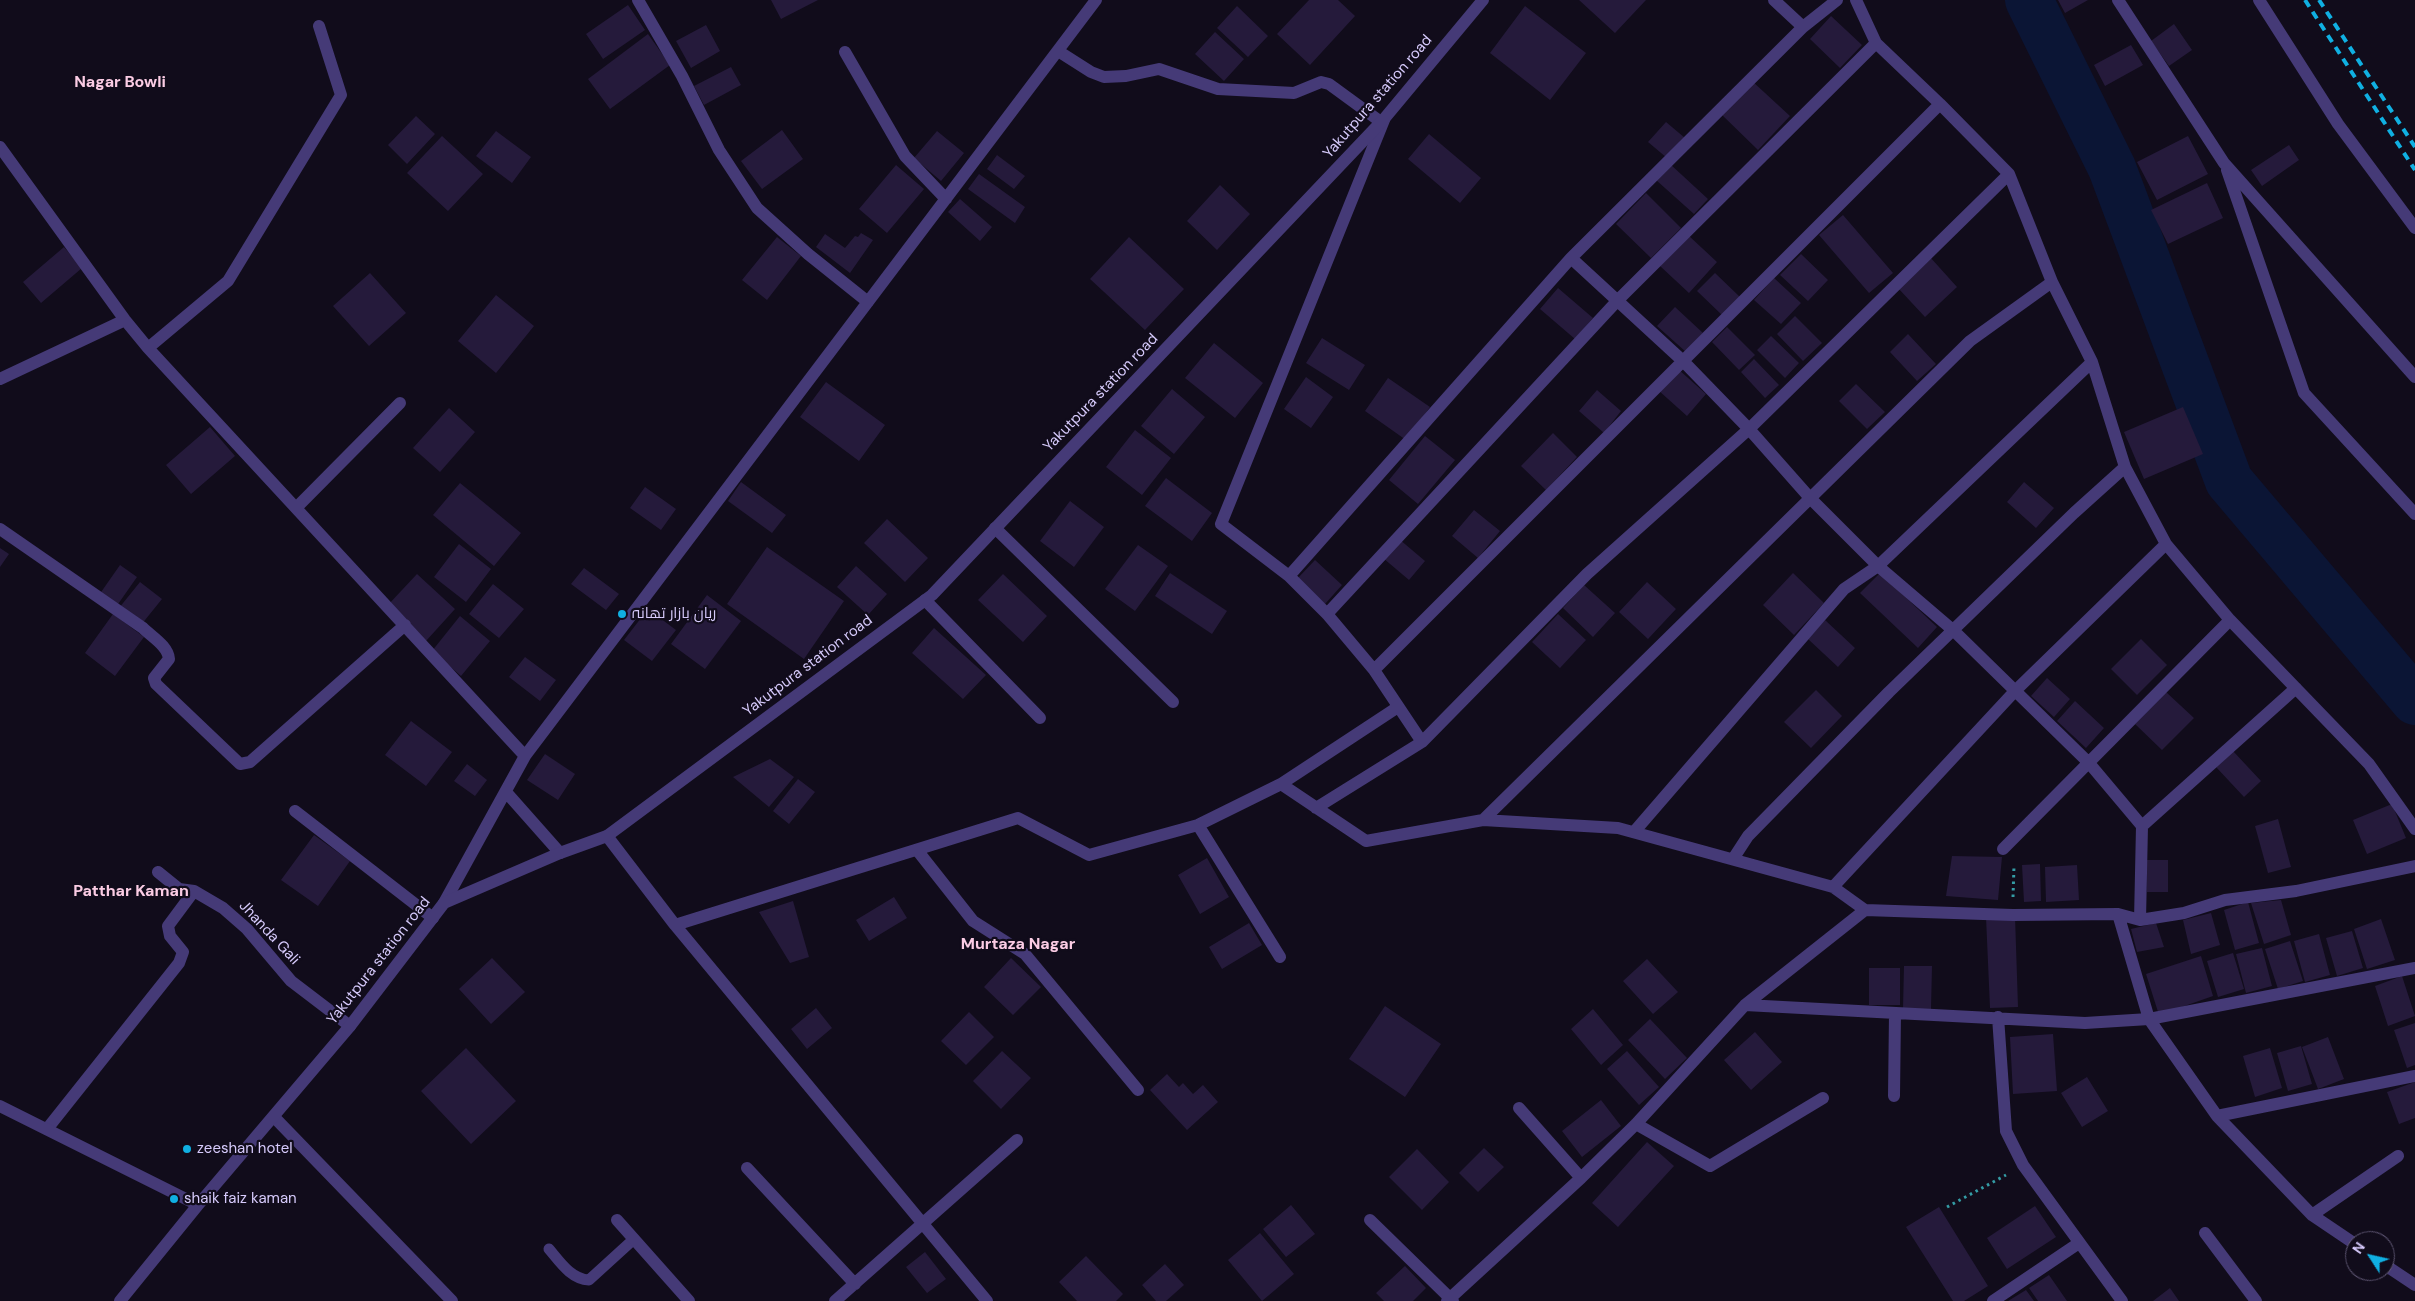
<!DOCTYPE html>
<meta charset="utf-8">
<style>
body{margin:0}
#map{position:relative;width:2415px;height:1301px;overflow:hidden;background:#110c1b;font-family:"DM Sans",sans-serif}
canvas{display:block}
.north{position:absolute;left:2345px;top:1231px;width:50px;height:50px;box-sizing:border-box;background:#110c1b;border:1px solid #605875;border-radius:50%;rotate:305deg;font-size:14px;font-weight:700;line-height:20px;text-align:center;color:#d6cafb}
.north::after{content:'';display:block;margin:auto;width:18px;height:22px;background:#10b0e2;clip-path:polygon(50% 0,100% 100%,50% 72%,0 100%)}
</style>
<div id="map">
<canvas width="2415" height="1301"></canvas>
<div class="north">N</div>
</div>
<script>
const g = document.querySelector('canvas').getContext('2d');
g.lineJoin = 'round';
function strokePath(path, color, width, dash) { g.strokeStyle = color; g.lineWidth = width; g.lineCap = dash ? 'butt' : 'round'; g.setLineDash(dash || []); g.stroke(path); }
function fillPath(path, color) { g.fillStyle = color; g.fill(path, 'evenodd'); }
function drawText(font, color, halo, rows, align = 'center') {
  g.font = font + ' "DM Sans",Cairo,sans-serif'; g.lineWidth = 4.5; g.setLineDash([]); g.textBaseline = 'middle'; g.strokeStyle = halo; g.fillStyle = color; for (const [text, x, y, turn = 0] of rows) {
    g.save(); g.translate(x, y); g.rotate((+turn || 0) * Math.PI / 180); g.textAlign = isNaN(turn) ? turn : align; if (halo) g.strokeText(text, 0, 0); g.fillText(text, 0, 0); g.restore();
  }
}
strokePath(new Path2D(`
 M 2029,0 L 2112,168 L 2229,481 L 2415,701`), '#0b1535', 48);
fillPath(new Path2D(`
 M 771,0 L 818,0 L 781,19 Z
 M 1309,0 L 1338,0 L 1355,16 L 1310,65 L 1277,34 Z
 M 1579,0 L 1646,0 L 1615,33 Z
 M 2058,0 L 2088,0 L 2065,13 Z
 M 628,5 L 645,30 L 603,59 L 586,34 Z
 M 1237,6 L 1268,36 L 1248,57 L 1217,28 Z
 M 1525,6 L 1586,53 L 1550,100 L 1490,53 Z
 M 1831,16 L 1862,45 L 1840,68 L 1810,39 Z
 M 2174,24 L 2192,50 L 2169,66 L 2151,41 Z
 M 706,25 L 720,51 L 691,68 L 676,41 Z
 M 1215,32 L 1244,59 L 1224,81 L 1195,54 Z
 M 648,34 L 670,65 L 610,109 L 588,79 Z
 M 2131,45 L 2143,65 L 2105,86 L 2094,65 Z
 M 731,67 L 741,85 L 704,105 L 694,86 Z
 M 1752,81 L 1790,116 L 1758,150 L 1721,114 Z
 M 416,116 L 435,134 L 407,164 L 388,145 Z
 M 1666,122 L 1685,138 L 1667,158 L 1648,142 Z
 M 782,130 L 803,159 L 762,189 L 741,161 Z
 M 496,131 L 531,157 L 512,183 L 476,156 Z
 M 937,131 L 964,153 L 941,181 L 914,158 Z
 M 1429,134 L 1481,178 L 1460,203 L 1408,159 Z
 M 442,136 L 483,174 L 448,211 L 407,173 Z
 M 2188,136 L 2208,174 L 2157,200 L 2137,162 Z
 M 2289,145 L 2299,160 L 2262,186 L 2251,170 Z
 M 997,155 L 1025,176 L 1014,189 L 987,169 Z
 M 1670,164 L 1708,199 L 1694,214 L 1656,180 Z
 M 896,165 L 924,189 L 887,233 L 859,209 Z
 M 979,174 L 1025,207 L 1015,223 L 968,189 Z
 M 2207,183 L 2223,218 L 2168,244 L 2151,210 Z
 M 1220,185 L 1250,214 L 1217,250 L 1187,221 Z
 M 1646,193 L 1681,228 L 1651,258 L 1616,224 Z
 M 960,199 L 992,227 L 980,241 L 948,212 Z
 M 1843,215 L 1893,273 L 1869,293 L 1819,235 Z
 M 861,233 L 873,240 L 850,273 L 816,247 L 825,234 L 845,248 L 855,236 L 858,237 Z
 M 1688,235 L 1717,262 L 1689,293 L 1660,266 Z
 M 777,237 L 801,256 L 767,300 L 742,280 Z
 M 1129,237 L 1184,289 L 1145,330 L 1090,279 Z
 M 64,247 L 82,268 L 41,303 L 23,282 Z
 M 1801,254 L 1828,280 L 1808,301 L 1780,275 Z
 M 1930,257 L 1957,287 L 1925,317 L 1898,288 Z
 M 370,273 L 406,313 L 369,346 L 333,306 Z
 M 1715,273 L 1740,297 L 1722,315 L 1697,291 Z
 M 1774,278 L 1801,303 L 1781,324 L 1754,300 Z
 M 1558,288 L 1593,318 L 1575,339 L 1540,309 Z
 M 496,295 L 534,326 L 496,373 L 458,341 Z
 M 1675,307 L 1703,333 L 1686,352 L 1657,326 Z
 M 1795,316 L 1822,343 L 1803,361 L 1777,334 Z
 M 1727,327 L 1755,355 L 1739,370 L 1712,342 Z
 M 1908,334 L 1936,364 L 1917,381 L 1890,352 Z
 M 1771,336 L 1799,363 L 1785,378 L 1757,350 Z
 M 1322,338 L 1365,365 L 1349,390 L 1306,363 Z
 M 1214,343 L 1263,383 L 1235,418 L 1185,378 Z
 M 1754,359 L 1779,385 L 1765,398 L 1741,372 Z
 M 1678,369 L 1706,394 L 1687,416 L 1658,390 Z
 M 1306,377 L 1333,397 L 1311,428 L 1284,409 Z
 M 1388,378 L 1430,407 L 1406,440 L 1365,411 Z
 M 826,382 L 885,425 L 859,461 L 800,417 Z
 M 1856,384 L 1885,412 L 1867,429 L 1839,401 Z
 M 1172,389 L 1205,417 L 1174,454 L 1141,426 Z
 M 1597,390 L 1621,411 L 1604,433 L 1579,411 Z
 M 2183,407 L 2203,454 L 2144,479 L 2124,432 Z
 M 449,408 L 475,432 L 440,472 L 413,448 Z
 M 210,427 L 235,456 L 191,494 L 166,465 Z
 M 1135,430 L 1171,458 L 1142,495 L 1106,467 Z
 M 1553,433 L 1577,457 L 1546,490 L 1521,466 Z
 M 1425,436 L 1455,460 L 1418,504 L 1389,480 Z
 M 1166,478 L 1212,513 L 1192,541 L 1145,506 Z
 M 741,482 L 786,515 L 772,533 L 728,501 Z
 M 2024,482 L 2054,508 L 2036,528 L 2007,502 Z
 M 460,483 L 521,533 L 494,566 L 433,515 Z
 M 645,487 L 676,509 L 661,530 L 630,508 Z
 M 1070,501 L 1104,527 L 1074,567 L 1040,541 Z
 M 1474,510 L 1500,531 L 1478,558 L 1452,536 Z
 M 887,519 L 928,558 L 905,582 L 864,543 Z
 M 1399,539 L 1425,561 L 1409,580 L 1383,558 Z
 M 459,544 L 491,569 L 466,602 L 434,577 Z
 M 1138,545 L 1168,566 L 1135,611 L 1105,589 Z
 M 767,547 L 844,601 L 804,659 L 727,604 Z
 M 0,548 L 9,554 L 0,567 Z
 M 1315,560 L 1342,585 L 1325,604 L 1297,579 Z
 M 120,565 L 137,577 L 116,607 L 99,595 Z
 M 856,566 L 887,594 L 868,615 L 837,587 Z
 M 584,568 L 619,594 L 606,610 L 571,584 Z
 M 1170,573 L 1227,611 L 1212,634 L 1155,596 Z
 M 1793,573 L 1824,603 L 1794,635 L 1763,605 Z
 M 1880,573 L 1937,627 L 1918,648 L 1860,593 Z
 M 417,574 L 455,609 L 426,641 L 387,606 Z
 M 1003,574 L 1047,616 L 1023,642 L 978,600 Z
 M 140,582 L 162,599 L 141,625 L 119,608 Z
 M 1647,582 L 1676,609 L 1648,639 L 1619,612 Z
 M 493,584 L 524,609 L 499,638 L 469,614 Z
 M 1584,585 L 1615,613 L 1593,637 L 1563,608 Z
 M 707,595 L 741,621 L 705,669 L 671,644 Z
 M 648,609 L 676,630 L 652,661 L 624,640 Z
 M 113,614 L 144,637 L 115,676 L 85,653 Z
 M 1558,614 L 1586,640 L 1560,668 L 1532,642 Z
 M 460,616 L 490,641 L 461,676 L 432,651 Z
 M 1825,620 L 1855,648 L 1838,667 L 1808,639 Z
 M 934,628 L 986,675 L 963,699 L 912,653 Z
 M 2141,639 L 2167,665 L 2137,695 L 2111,669 Z
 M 525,657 L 556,680 L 540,701 L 509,677 Z
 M 2047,678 L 2070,699 L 2054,717 L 2031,696 Z
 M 1816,690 L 1842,716 L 1811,748 L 1784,722 Z
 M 2166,692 L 2194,718 L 2162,750 L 2135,724 Z
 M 2075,701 L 2104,728 L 2086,748 L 2057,721 Z
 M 411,721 L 452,752 L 426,786 L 385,755 Z
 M 2233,751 L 2261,781 L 2244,797 L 2216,767 Z
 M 545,754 L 575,774 L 558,800 L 527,780 Z
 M 770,759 L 794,777 L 769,807 L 733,777 Z
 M 467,764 L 487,780 L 475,796 L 454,781 Z
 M 798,779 L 815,792 L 789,824 L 773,811 Z
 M 2392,804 L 2406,838 L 2367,854 L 2353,820 Z
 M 2278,819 L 2291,867 L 2268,873 L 2255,826 Z
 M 314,835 L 350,861 L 318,906 L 281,880 Z
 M 1952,856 L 2002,857 L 1998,900 L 1946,896 Z
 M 1207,858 L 1229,897 L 1200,914 L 1178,875 Z
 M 2147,860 L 2168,860 L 2168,892 L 2147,892 Z
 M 2040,864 L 2041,901 L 2024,902 L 2022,865 Z
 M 2077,865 L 2079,900 L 2046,902 L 2045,867 Z
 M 894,897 L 907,918 L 869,941 L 856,920 Z
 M 2281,900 L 2291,935 L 2264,944 L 2251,903 Z
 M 793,901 L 809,957 L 790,963 L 759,912 Z
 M 2248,902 L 2259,943 L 2235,950 L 2224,910 Z
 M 2211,913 L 2220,945 L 2191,954 L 2183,920 Z
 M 2015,916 L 2018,1007 L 1990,1008 L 1986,917 Z
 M 2381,919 L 2395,960 L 2367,969 L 2354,929 Z
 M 1249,923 L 1262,945 L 1222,969 L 1209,947 Z
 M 2156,923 L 2164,947 L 2137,952 L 2131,929 Z
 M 2352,931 L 2363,968 L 2337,976 L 2326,938 Z
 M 2319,934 L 2330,975 L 2305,982 L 2294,941 Z
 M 2290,941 L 2303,981 L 2278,989 L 2265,949 Z
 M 2262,948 L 2272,986 L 2246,993 L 2236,954 Z
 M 2233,953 L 2244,989 L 2218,997 L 2207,961 Z
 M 2201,956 L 2213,996 L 2159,1015 L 2146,974 Z
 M 492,958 L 525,992 L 491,1024 L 459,989 Z
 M 1011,958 L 1041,987 L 1013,1015 L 984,987 Z
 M 1647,959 L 1678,992 L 1653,1014 L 1623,981 Z
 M 1904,966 L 1932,966 L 1931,1009 L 1903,1009 Z
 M 1869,968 L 1900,968 L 1900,1005 L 1869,1005 Z
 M 2402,976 L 2415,1016 L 2388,1026 L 2375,986 Z
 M 1385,1006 L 1441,1044 L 1405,1097 L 1349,1059 Z
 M 816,1008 L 832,1028 L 807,1049 L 791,1029 Z
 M 1593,1009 L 1623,1045 L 1601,1065 L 1571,1029 Z
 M 969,1012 L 994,1037 L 966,1065 L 941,1041 Z
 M 1650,1019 L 1687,1058 L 1665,1079 L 1628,1040 Z
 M 2415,1023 L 2415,1065 L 2407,1068 L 2394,1030 Z
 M 1755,1032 L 1782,1062 L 1751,1090 L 1724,1060 Z
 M 2053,1034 L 2057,1091 L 2013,1094 L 2010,1037 Z
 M 2328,1037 L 2344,1079 L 2318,1089 L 2302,1047 Z
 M 2301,1046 L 2312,1084 L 2288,1091 L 2277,1053 Z
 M 466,1048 L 516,1101 L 471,1144 L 421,1091 Z
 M 2270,1048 L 2282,1088 L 2255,1097 L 2243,1056 Z
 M 1002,1051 L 1031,1078 L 1001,1109 L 973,1081 Z
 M 1627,1051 L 1659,1087 L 1639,1105 L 1607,1069 Z
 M 1167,1074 L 1179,1087 L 1183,1083 L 1193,1094 L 1203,1085 L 1218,1102 L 1187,1130 L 1150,1090 Z
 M 2087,1077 L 2108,1111 L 2082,1127 L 2061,1093 Z
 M 2415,1082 L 2415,1118 L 2399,1124 L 2387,1092 Z
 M 1601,1100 L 1621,1126 L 1582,1157 L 1562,1131 Z
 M 1647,1142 L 1674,1166 L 1618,1227 L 1592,1203 Z
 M 1484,1148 L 1504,1167 L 1478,1192 L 1459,1173 Z
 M 1417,1149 L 1449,1182 L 1422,1210 L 1389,1177 Z
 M 1291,1205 L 1315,1234 L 1286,1257 L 1263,1229 Z
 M 2035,1206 L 2056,1237 L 2007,1269 L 1987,1238 Z
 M 1939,1207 L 1988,1286 L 1964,1301 L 1953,1301 L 1906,1227 Z
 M 1260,1233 L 1294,1274 L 1262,1301 L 1228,1260 Z
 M 925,1252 L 946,1279 L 927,1293 L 906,1267 Z
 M 1086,1256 L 1123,1294 L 1116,1301 L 1077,1301 L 1059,1282 Z
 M 1165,1264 L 1184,1285 L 1166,1301 L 1156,1301 L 1142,1285 Z
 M 1405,1266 L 1426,1288 L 1413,1301 L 1384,1301 L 1376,1293 Z
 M 2049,1275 L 2067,1301 L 2038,1301 L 2029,1288 Z
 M 2170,1288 L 2179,1301 L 2153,1301 Z
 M 2026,1290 L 2034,1301 L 2008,1301 Z`), '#251a3b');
strokePath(new Path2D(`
 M 2013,897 L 2014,866
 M 1947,1207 L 2006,1175`), '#349ca5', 3, [2.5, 4]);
strokePath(new Path2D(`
 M 549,1249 C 560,1262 571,1279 589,1280 L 634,1239`), '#453a77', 11);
strokePath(new Path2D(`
 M 638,0 L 682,76 L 719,150 L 757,208 L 808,254 L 868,302
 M 1774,0 L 1803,27
 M 1856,0 L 1876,43 L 1940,104 L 2009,174 L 2052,282 L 2092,362 L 2125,467 L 2166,544 L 2230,620 L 2369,764 L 2415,829
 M 2118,0 L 2224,163 L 2415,377
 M 2259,0 L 2338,124 L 2415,228
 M 1058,51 L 1091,72 L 1104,77 L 1126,76 L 1159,69 L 1218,89 L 1294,93 L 1321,82 L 1329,84 L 1381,122
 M 845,52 L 905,156 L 946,199
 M 1384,120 L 1221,524 L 1289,576 L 1327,614 L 1374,670 L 1422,742
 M 0,147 L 125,320 L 148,348 L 525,756
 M 2227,170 L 2304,393 L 2415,514
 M 1571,258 L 1684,362 L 1749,429 L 1810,498 L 1878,566 L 1954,631 L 2089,763 L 2142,826 L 2140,920
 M 148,348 L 228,281 L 341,95 L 319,26
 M 0,379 L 125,320
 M 296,508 L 400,403
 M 995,528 L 1173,702
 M 0,529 L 143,628 C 152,637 168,646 169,659 L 154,678 L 156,684 L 240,764 L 250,762 L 405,625
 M 1289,576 L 1571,258 L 1803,27 L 1837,0
 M 925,600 L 1040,718
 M 1327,614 L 1618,300 L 1876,43
 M 1374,670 L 1940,104
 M 1281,784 L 1398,707
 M 506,792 L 560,853
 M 1316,808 L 1422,742 L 1587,574 L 1749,429 L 2009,174
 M 295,811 L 433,918
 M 1483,820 L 1970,341 L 2052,282
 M 1198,825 L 1280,957
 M 2142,826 L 2296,688
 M 1634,832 L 1844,589 L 1878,566 L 2092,362
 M 607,836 L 675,925 L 987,1301
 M 2003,849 L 2230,620
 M 917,850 L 973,921 L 1025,954 L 1138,1090
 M 1733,859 L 1748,836 L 1889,692 L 2074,513 L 2125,467
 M 158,872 L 179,889 L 194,891 L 223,908 L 247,929 L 291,981 L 350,1026
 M 1833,887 L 2015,691 L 2166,544
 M 444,903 L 525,756 L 1096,0
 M 2118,914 L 2149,1019 L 2217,1116 L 2312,1215 L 2355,1244
 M 675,925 L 1018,818 L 1089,855 L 1198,825 L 1281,784 L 1366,841 L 1483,820 L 1618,828 L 1833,887 L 1865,910 L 2013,915 L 2118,914 L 2140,920 L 2184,913 L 2225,900 L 2296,891 L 2415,866
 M 1745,1005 L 2085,1023 L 2149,1019 L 2415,968
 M 1998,1017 L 2006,1131 L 2023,1165 L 2122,1301
 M 1894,1096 L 1895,1013
 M 1519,1108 L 1581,1178
 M 2217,1116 L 2415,1076
 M 274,1117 L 452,1301
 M 1636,1124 L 1710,1166 L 1823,1098
 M 47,1129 L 179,963 L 183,952 L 170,936 L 168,926 L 194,891
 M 747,1168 L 855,1284
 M 2312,1215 L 2398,1156
 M 617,1220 L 689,1301
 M 1370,1220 L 1453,1301
 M 2205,1233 L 2256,1301
 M 2385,1265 L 2415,1285
 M 835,1301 L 1017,1140
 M 1447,1301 L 1581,1178 L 1636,1124 L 1745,1005 L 1865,910
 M 1993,1301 L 2079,1243`), '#453a77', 12);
strokePath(new Path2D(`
 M 0,1106 L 198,1205
 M 120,1301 L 198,1205 L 350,1026 L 444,903 L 560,853 L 607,836 L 932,595 L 1384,119 L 1483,0`), '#453a77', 12);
strokePath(new Path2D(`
 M 2305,0 L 2415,170
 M 2319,0 L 2415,147`), '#10b0e2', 4, [8, 6]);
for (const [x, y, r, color] of [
 [622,614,5,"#10b0e2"],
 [187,1149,5,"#10b0e2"],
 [174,1199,5,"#10b0e2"]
]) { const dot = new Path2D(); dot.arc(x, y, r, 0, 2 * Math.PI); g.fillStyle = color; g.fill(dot); strokePath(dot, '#110c1b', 2); }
drawText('15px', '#d6cafb', '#110c1b', [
 ["Yakutpura station road",1378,97,-49],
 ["Yakutpura station road",1101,393,-46],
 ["Yakutpura station road",808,666,-37],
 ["Jhanda Gali",269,933,47],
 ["Yakutpura station road",379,961,-52]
]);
drawText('15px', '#d6cafb', '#110c1b', [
 ["ریان بازار تھانہ",632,614],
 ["zeeshan hotel",197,1149],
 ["shaik faiz kaman",184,1199]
], 'left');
drawText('bold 16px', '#fbcce4', '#110c1b', [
 ["Nagar Bowli",120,83],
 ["Patthar Kaman",131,892],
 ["Murtaza Nagar",1018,945]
]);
</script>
